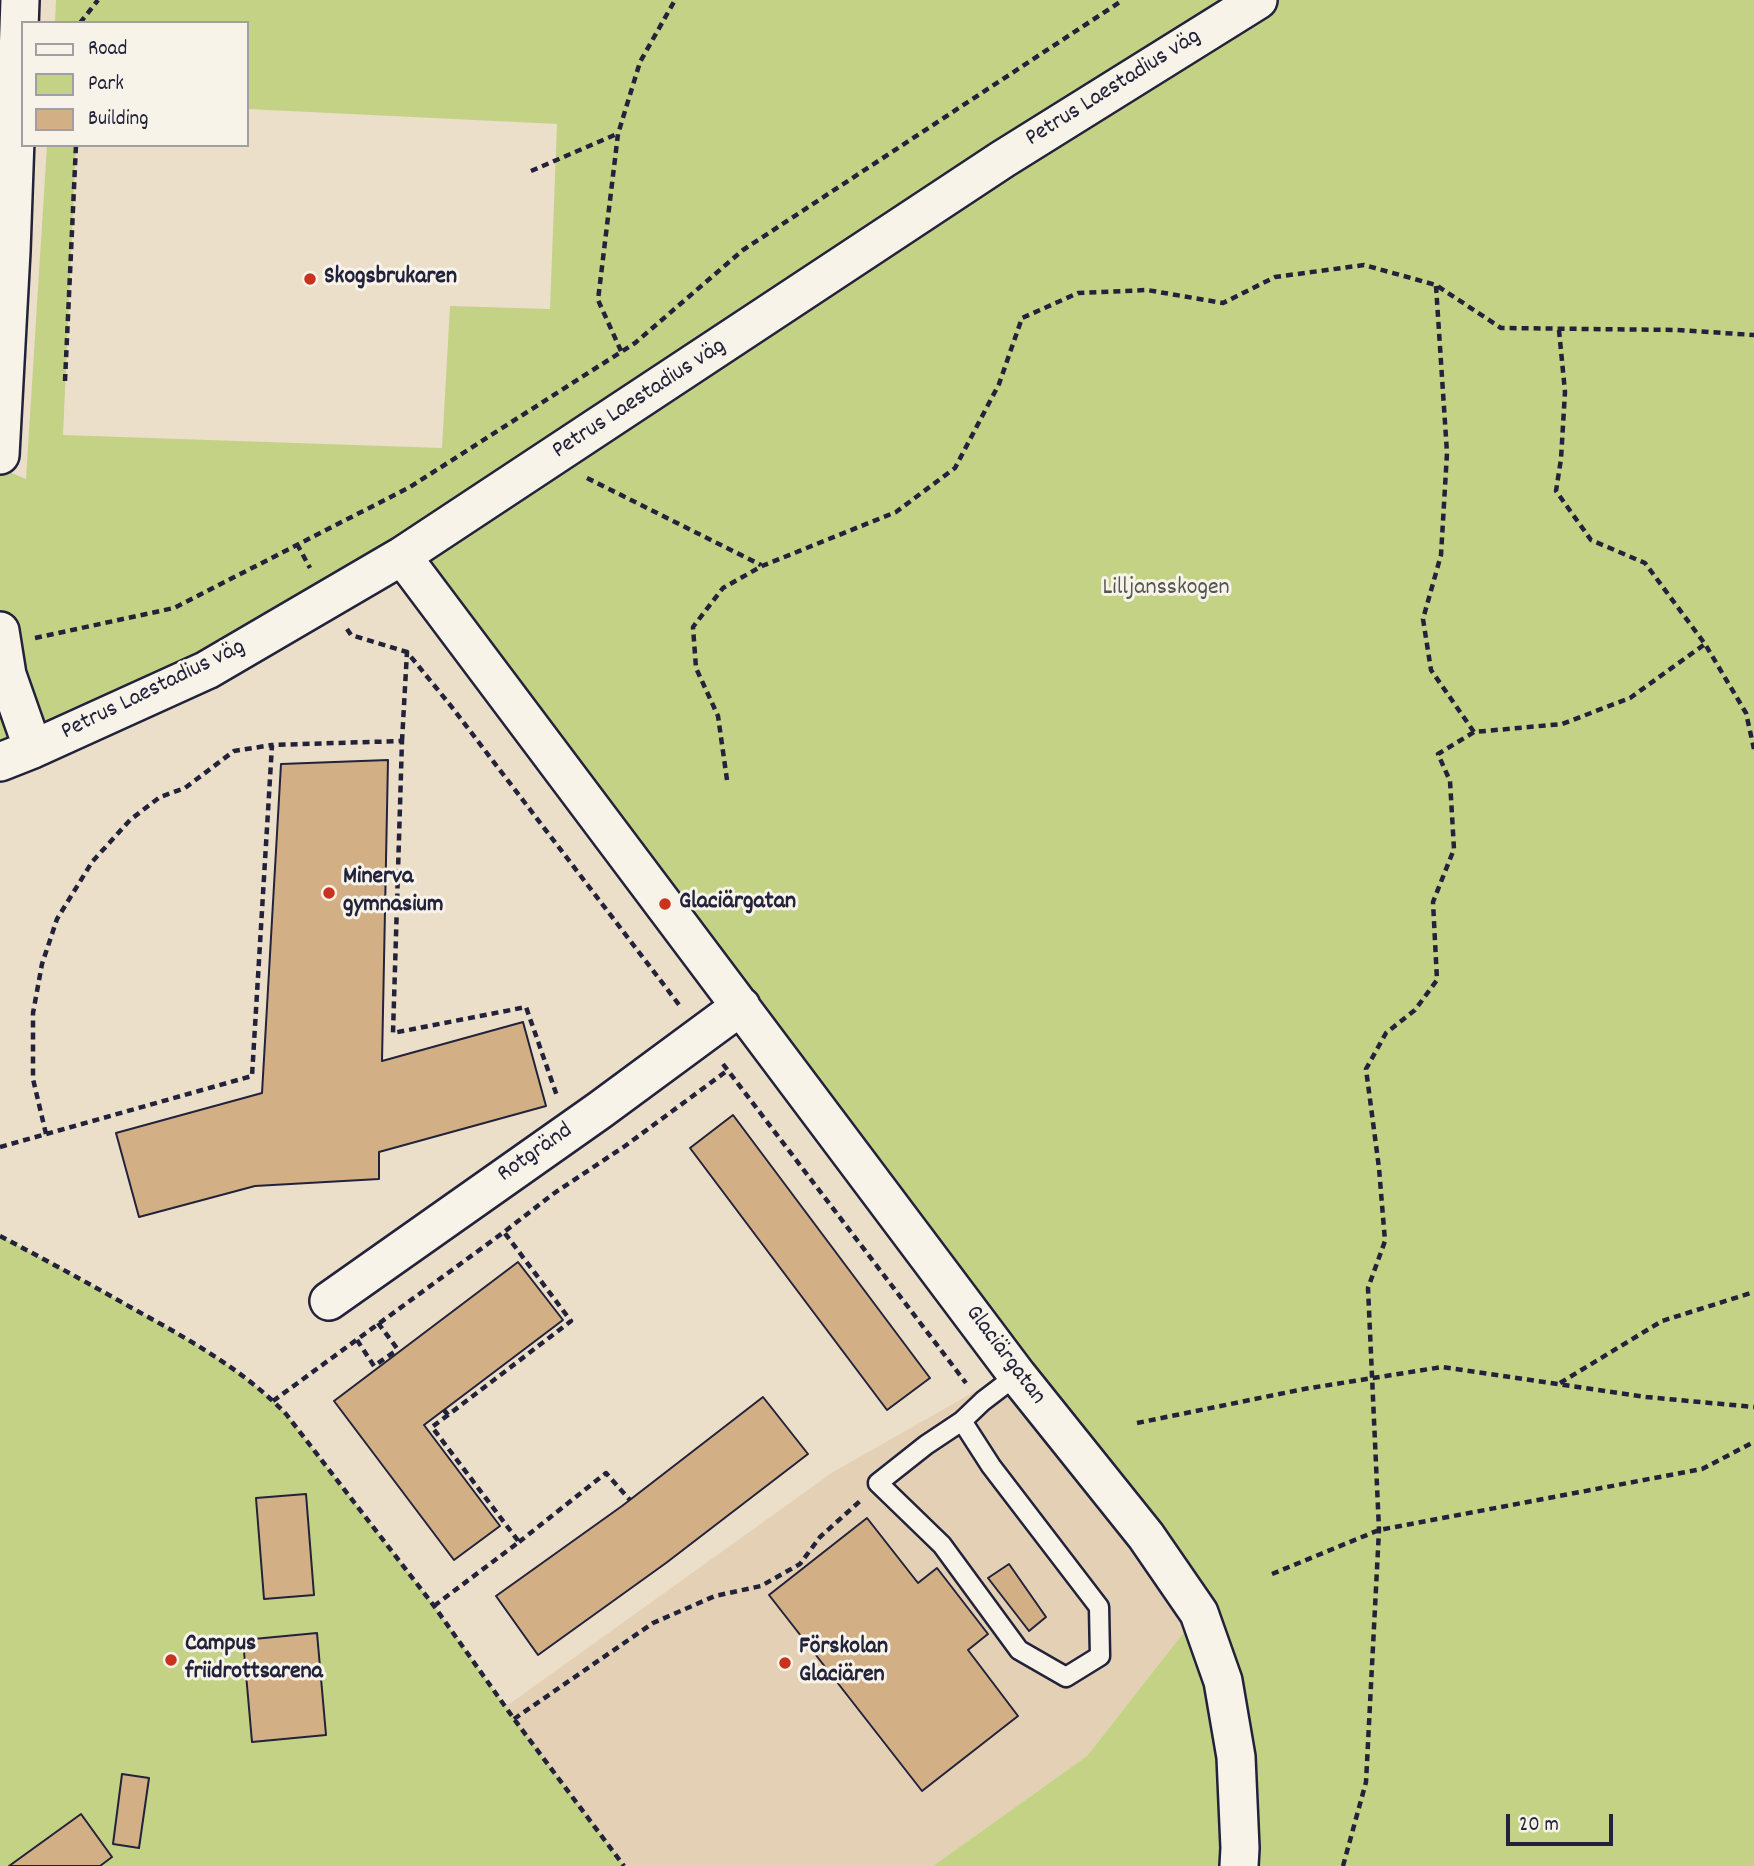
<!DOCTYPE html>
<meta charset="utf-8">
<style>
body{margin:0}
#map{position:relative;width:1754px;height:1866px;overflow:hidden;background:#ecdfca;font-family:Dekko,sans-serif}
canvas{display:block}
.legend{position:absolute;left:21px;top:21px;width:228px;height:126px;box-sizing:border-box;background:#f7f3e8;border:2px solid #a29fa3;margin:0;padding:9px 12px;list-style:none;font-size:21px;color:#22223b}
.legend li{display:flex;align-items:center;gap:14px;height:35px}
.legend b{width:35px;border:2px solid #a29fa3}
.scale{position:absolute;left:1506px;top:1814px;width:107px;height:32px;box-sizing:border-box;border:4px solid #22223b;border-top:0;padding-left:9px;font-size:21px;line-height:24px;white-space:nowrap;color:#22223b;-webkit-text-stroke:5px #f7f3e8;paint-order:stroke}
</style>
<div id="map">
<canvas width="1754" height="1866"></canvas>
<ul class="legend">
<li><b style="height:9px;background:#f7f3e8"></b>Road</li>
<li><b style="height:19px;background:#c4d286"></b>Park</li>
<li><b style="height:19px;background:#d3af85"></b>Building</li>
</ul>
<div class="scale">20 m</div>
</div>
<script>
const g = document.querySelector('canvas').getContext('2d');
g.lineJoin = 'round';
function fillPath(path, color) { g.fillStyle = color; g.fill(path, 'evenodd'); }
function strokePath(path, color, width, dash) { g.strokeStyle = color; g.lineWidth = width; g.lineCap = dash ? 'butt' : 'round'; g.setLineDash(dash || []); g.stroke(path); }
function drawText(font, color, halo, rows, align = 'center') {
  g.font = font + ' Dekko,sans-serif'; g.lineWidth = 6; g.setLineDash([]); g.textBaseline = 'middle'; g.strokeStyle = halo; g.fillStyle = color; for (const [text, x, y, turn = 0] of rows) {
    g.save(); g.translate(x, y); g.rotate((+turn || 0) * Math.PI / 180); g.textAlign = isNaN(turn) ? turn : align; if (halo) g.strokeText(text, 0, 0); g.fillText(text, 0, 0); g.restore();
  }
}
fillPath(new Path2D(`
 M 1017,1375 L 1199,1613 L 1087,1756 L 933,1866 L 624,1866 L 505,1707 L 833,1472 L 974,1392 Z`), '#e4d1b5');
fillPath(new Path2D(`
 M 56,0 L 1754,0 L 1754,1866 L 933,1866 L 1087,1756 L 1199,1613 L 403,556 L 0,762 L 0,468 L 26,479 L 47,145 L 76,145 L 63,435 L 442,448 L 450,306 L 550,309 L 557,124 L 247,109 L 247,23 L 55,23 Z
 M 0,1236 C 44,1259 88,1283 132,1308 C 186,1338 243,1369 286,1414 L 434,1606 L 514,1719 L 624,1866 L 0,1866 Z`), '#c4d286');
const building = new Path2D(`
 M 388,760 L 382,1061 L 523,1022 L 546,1106 L 379,1152 L 379,1179 L 255,1186 L 139,1217 L 116,1133 L 262,1093 L 281,764 Z
 M 733,1115 L 930,1378 L 887,1410 L 690,1148 Z
 M 518,1262 L 563,1320 L 424,1425 L 500,1526 L 454,1560 L 334,1401 Z
 M 763,1397 L 808,1454 L 666,1563 L 538,1655 L 496,1596 L 622,1506 Z
 M 306,1494 L 314,1595 L 264,1599 L 256,1498 Z
 M 867,1518 L 918,1583 L 937,1568 L 988,1634 L 968,1650 L 1018,1716 L 922,1791 L 769,1595 Z
 M 1009,1564 L 1046,1617 L 1029,1631 L 988,1578 Z
 M 317,1633 L 326,1735 L 252,1742 L 243,1640 Z
 M 122,1774 L 149,1778 L 139,1848 L 113,1844 Z
 M 81,1814 L 112,1857 L 100,1866 L 9,1866 Z`);
fillPath(building, '#d3af85');
strokePath(building, '#22223b', 2);
const lane = new Path2D(`
 M 962,1421 L 991,1466 L 1099,1607 L 1100,1656 L 1066,1677 L 1019,1650 L 942,1545 L 878,1483 L 926,1445 L 962,1421 L 983,1401 L 1017,1375`);
const street = new Path2D(`
 M 0,455 L 11,251 L 20,0
 M 402,556 L 1017,1375 L 1146,1536 L 1199,1613 L 1223,1681 L 1236,1757 L 1240,1848 L 1239,1866
 M 0,631 L 7,675 L 33,749
 M 0,762 L 33,749 L 207,670 L 402,556 L 1003,159 L 1258,0
 M 329,1301 L 600,1110 L 741,1006`);
strokePath(lane, '#22223b', 23);
strokePath(street, '#22223b', 42);
strokePath(new Path2D(`
 M 80,23 L 98,0
 M 531,171 L 617,134
 M 1436,286 L 1447,453 L 1441,555 L 1423,619 L 1431,670 L 1474,732
 M 1559,330 L 1565,392 L 1561,459 L 1556,491 L 1591,540 L 1645,563 L 1705,644 L 1746,713 L 1754,749
 M 621,351 L 598,300 L 618,134 L 640,62 L 675,0
 M 65,381 L 76,145
 M 587,478 L 761,565
 M 297,544 L 310,568
 M 347,629 L 351,635 L 407,652 L 451,706 L 680,1006
 M 35,638 L 174,608 L 410,487 L 635,343 L 743,250 L 1123,0
 M 402,741 L 407,652
 M 727,780 L 718,716 L 696,668 L 693,627 L 723,588 L 762,566 L 896,512 L 955,468 L 999,384 L 1022,318 L 1078,293 L 1147,290 L 1223,303 L 1275,277 L 1364,265 L 1436,285 L 1501,328 L 1677,330 L 1754,335
 M 723,1064 L 966,1383
 M 46,1134 L 33,1079 L 33,1013 L 42,964 L 57,919 L 92,862 L 130,820 L 160,797 L 185,788 L 234,751 L 272,745
 M 0,1147 L 252,1076 L 272,745 L 402,741 L 393,1033 L 526,1007 L 557,1096
 M 0,1236 C 44,1259 88,1283 132,1308 C 186,1338 243,1369 286,1414 L 434,1606 L 514,1719 L 624,1866
 M 378,1323 L 399,1351
 M 357,1340 L 374,1366 L 397,1350
 M 1560,1383 L 1662,1321 L 1754,1292
 M 273,1401 L 504,1232 L 553,1194 L 625,1146 L 728,1070
 M 444,1410 L 448,1415 L 571,1321 L 504,1232
 M 1137,1423 L 1304,1389 L 1442,1367 L 1646,1397 L 1754,1407
 M 519,1542 L 606,1473 L 630,1500
 M 1272,1574 L 1379,1530 L 1702,1469 L 1754,1442
 M 434,1606 L 519,1542 L 432,1427 L 448,1415
 M 514,1719 L 653,1623 L 715,1596 L 761,1586 L 800,1564 L 820,1537 L 860,1501
 M 1343,1866 L 1366,1782 L 1379,1530 L 1368,1288 L 1385,1241 L 1379,1168 L 1366,1069 L 1386,1033 L 1415,1010 L 1437,980 L 1433,902 L 1454,849 L 1450,781 L 1438,754 L 1474,732 L 1562,724 L 1630,698 L 1705,644`), '#22223b', 4.5, [7, 5]);
strokePath(lane, '#f7f3e8', 18);
strokePath(street, '#f7f3e8', 37);
for (const [x, y, r, color] of [
 [310,279,7,"#c8321e"],
 [329,893,7,"#c8321e"],
 [665,904,7,"#c8321e"],
 [171,1660,7,"#c8321e"],
 [785,1663,7,"#c8321e"]
]) { const dot = new Path2D(); dot.arc(x, y, r, 0, 2 * Math.PI); g.fillStyle = color; g.fill(dot); strokePath(dot, '#f7f3e8', 2.5); }
drawText('24px', '#22223b', '#f7f3e8', [
 ["Petrus Laestadius väg",1114,89,-32],
 ["Petrus Laestadius väg",640,400,-33],
 ["Petrus Laestadius väg",154,691,-26],
 ["Rotgränd",536,1154,-35],
 ["Glaciärgatan",1004,1356,53]
]);
drawText('bold 24px', '#22223b', '#f7f3e8', [
 ["Skogsbrukaren",324,279],
 ["Minerva",343,879],
 ["gymnasium",343,907],
 ["Glaciärgatan",679,904],
 ["Campus",185,1646],
 ["friidrottsarena",185,1674],
 ["Förskolan",799,1649],
 ["Glaciären",799,1677]
], 'left');
drawText('24px', '#535752', '#f7f3e8', [
 ["Lilljansskogen",1166,590]
]);
</script>
